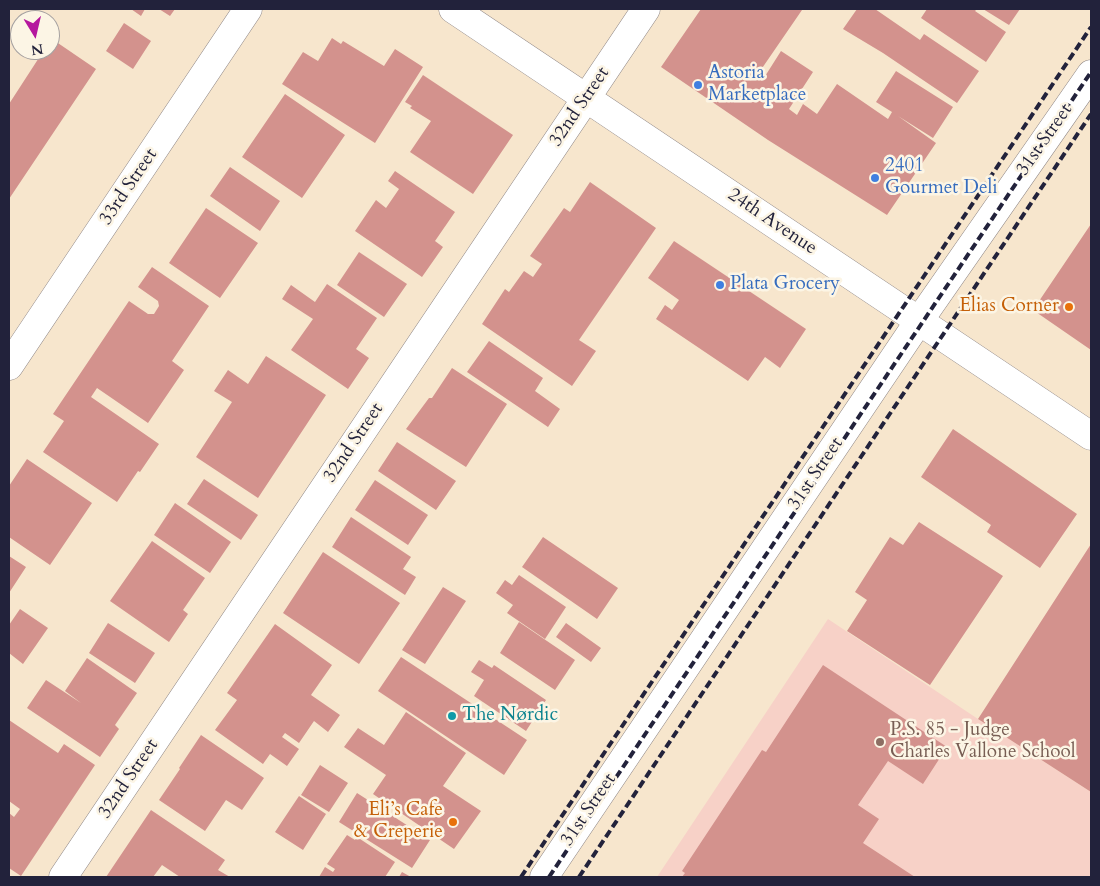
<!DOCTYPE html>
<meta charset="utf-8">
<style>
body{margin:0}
#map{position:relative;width:1100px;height:886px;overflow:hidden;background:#f7e6cd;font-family:Cardo,serif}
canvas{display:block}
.frame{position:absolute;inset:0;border:10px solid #22223b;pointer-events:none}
.north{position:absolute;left:10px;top:10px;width:50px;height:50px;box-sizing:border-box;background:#fcf5e5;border:1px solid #a5a1a1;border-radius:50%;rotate:171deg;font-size:14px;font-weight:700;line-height:20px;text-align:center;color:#22223b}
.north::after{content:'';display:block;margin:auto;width:18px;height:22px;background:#b5179e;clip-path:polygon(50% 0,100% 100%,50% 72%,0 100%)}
</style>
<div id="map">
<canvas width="1100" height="886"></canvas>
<div class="frame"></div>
<div class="north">N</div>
</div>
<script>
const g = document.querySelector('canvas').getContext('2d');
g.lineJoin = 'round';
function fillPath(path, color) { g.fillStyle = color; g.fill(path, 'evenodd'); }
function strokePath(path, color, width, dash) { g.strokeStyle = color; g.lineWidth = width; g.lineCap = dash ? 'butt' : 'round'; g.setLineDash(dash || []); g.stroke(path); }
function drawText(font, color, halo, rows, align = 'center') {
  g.font = font + ' Cardo,serif'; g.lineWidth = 5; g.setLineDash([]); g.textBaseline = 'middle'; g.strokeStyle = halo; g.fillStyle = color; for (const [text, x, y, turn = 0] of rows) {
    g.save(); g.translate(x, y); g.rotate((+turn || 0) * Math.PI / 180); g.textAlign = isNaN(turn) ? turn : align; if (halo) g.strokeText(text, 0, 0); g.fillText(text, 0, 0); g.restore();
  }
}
fillPath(new Path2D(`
 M 828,619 L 978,719 L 1091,792 L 1091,877 L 657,877 Z`), '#f7d1c7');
fillPath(new Path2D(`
 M 131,9 L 145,9 L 141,16 Z
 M 159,9 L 175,9 L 170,16 Z
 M 701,9 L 800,9 L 802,10 L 756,77 L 762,81 L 781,51 L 813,72 L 789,109 L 797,115 L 803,104 L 817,114 L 837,84 L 888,119 L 892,112 L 876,102 L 896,71 L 953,107 L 933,138 L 898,116 L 936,143 L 887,215 L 768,140 L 661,67 Z
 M 857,9 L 875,9 L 920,40 L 924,34 L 979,71 L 957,103 L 883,53 L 843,29 Z
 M 927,9 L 977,9 L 975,11 L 1006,32 L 986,62 L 921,18 Z
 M 983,9 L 1020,9 L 1009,25 Z
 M 124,23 L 151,41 L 133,69 L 106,51 Z
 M 332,38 L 341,44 L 343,41 L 384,66 L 395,49 L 423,67 L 375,143 L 282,84 L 303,52 L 318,61 Z
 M 52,39 L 96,69 L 9,199 L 9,104 L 44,50 L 50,50 L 50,42 Z
 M 423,75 L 513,135 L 473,194 L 410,152 L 431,121 L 410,108 L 412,106 L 405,102 Z
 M 285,94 L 345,135 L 302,198 L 242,157 Z
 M 230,167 L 280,201 L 260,231 L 210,196 Z
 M 395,171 L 455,212 L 435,241 L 443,247 L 422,277 L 355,231 L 376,200 L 386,208 L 399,189 L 388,181 Z
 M 590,182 L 656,228 L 579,340 L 596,351 L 572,386 L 482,324 L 505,289 L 509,292 L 524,271 L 533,277 L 542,264 L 530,256 L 564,208 L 570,212 Z
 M 206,208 L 258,243 L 220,298 L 169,263 Z
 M 1091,224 L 1091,350 L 1033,310 Z
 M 674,241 L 806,329 L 780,368 L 765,357 L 748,381 L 656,319 L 665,305 L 672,310 L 679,300 L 648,278 Z
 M 359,252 L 407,284 L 384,317 L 337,285 Z
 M 152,267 L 209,306 L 172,361 L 184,370 L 148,423 L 97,388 L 91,397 L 159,444 L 140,472 L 138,471 L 117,502 L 43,452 L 64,421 L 53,414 L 129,301 L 148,314 L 154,314 L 159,306 L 158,301 L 138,287 Z
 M 327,284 L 377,318 L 356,349 L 369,358 L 348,389 L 291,350 L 313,319 L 282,299 L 291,285 L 315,302 Z
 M 489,341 L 543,378 L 535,391 L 560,409 L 548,427 L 467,372 Z
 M 266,356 L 326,395 L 258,498 L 196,457 L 232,402 L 214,391 L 228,370 L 248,384 Z
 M 452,368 L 507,404 L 466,467 L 406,429 L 429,398 L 432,398 Z
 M 953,429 L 1077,514 L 1040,568 L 987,532 L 991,525 L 921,477 Z
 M 397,442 L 456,481 L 436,510 L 378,471 Z
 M 27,459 L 92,503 L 50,565 L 9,537 L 9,486 Z
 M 204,479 L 258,515 L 241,540 L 187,504 Z
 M 375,480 L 428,515 L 408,545 L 355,510 Z
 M 175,503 L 231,542 L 210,573 L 154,535 Z
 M 351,517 L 411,557 L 403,569 L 416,577 L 405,595 L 332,547 Z
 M 919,522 L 1003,576 L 930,685 L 847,631 L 867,600 L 855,592 L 890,537 L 903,545 Z
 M 543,537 L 618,588 L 597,619 L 522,567 Z
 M 152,541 L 205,578 L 183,610 L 188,614 L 169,642 L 110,601 Z
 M 1091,544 L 1091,792 L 978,719 Z
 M 323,552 L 400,603 L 359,664 L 283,613 Z
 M 9,556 L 26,567 L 9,593 Z
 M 519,575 L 566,607 L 545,639 L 507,613 L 513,605 L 496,593 L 505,580 L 512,585 Z
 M 443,587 L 466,601 L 425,664 L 402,650 Z
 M 20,609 L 48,628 L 23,664 L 9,653 L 9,625 Z
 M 519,622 L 575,660 L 555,690 L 500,653 Z
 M 108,623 L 155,653 L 135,683 L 89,653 Z
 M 566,623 L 601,648 L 591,662 L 556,637 Z
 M 275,624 L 332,665 L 311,695 L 340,715 L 328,732 L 314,721 L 299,743 L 285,733 L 282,737 L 299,749 L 287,766 L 270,754 L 263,764 L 215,730 L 237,700 L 227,693 Z
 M 401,657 L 527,740 L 504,775 L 378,691 Z
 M 87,658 L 137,693 L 115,725 L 119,729 L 100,757 L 27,708 L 46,680 L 81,703 L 65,691 Z
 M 479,660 L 492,668 L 494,665 L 546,700 L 526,731 L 474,696 L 484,680 L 471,672 Z
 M 823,665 L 947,747 L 923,784 L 888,761 L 858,805 L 879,819 L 863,843 L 915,877 L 682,877 L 685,873 L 682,871 L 762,750 L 766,752 Z
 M 406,712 L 466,753 L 443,786 L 481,811 L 454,849 L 373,794 L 386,775 L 344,747 L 358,728 L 384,745 Z
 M 9,720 L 58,753 L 64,744 L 95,765 L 21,876 L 9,868 L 9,813 L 14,817 L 20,809 L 9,801 Z
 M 201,735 L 264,778 L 242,810 L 226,800 L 205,831 L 159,800 L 180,769 L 179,768 Z
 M 320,765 L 348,783 L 329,812 L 301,795 Z
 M 357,793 L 430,840 L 412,868 L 339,822 Z
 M 299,796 L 326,814 L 303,850 L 275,832 Z
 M 151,810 L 225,860 L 218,870 L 230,877 L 180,877 L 162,865 L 153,877 L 106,877 Z
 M 347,835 L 355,840 L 357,837 L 395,862 L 385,877 L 319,877 L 325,867 L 333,872 L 335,869 L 327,864 Z
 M 402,872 L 411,877 L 399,877 Z`), '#d3928d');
const minor = new Path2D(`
 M 453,9 L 1091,436
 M 9,366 L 248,9
 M 63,877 L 646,9`);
const tertiary = new Path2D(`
 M 544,877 L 919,321 L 1091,74`);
strokePath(minor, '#8c8484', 29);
strokePath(tertiary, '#8c8484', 29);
strokePath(minor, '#fff', 28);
strokePath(tertiary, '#fff', 28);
strokePath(new Path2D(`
 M 521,877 L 1091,27
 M 549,877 L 1091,72
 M 579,877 L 1091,114`), '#22223b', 4, [8, 4]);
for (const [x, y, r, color] of [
 [698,85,5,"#3f7fe0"],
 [875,178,5,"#3f7fe0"],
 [720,285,5,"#3f7fe0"],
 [1069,307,5,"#e8710a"],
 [452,716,5,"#0f9aa8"],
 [880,742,5,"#8d6e63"],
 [453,822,5,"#e8710a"]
]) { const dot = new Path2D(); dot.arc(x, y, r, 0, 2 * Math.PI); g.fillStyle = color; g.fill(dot); strokePath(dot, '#fcf5e5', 2); }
drawText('19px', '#366cbe', '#fcf5e5', [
 ["Astoria",708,74],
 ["Marketplace",708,96],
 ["2401",885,167],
 ["Gourmet Deli",885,189],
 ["Plata Grocery",730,285]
], 'left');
drawText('19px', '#22223b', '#fcf5e5', [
 ["32nd Street",580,107,-56],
 ["31st Street",1045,140,-55],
 ["33rd Street",129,187,-56],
 ["24th Avenue",772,222,34],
 ["32nd Street",354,443,-56],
 ["31st Street",816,474,-56],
 ["32nd Street",129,779,-56],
 ["31st Street",589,810,-56]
]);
drawText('19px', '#c56008', '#fcf5e5', [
 ["Elias Corner",1059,307],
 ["Eli’s Cafe",443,811],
 ["& Creperie",443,833]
], 'right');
drawText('19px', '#0d838f', '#fcf5e5', [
 ["The Nørdic",462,716]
], 'left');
drawText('19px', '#785e54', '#fcf5e5', [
 ["P.S. 85 - Judge",890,731],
 ["Charles Vallone School",890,753]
], 'left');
</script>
